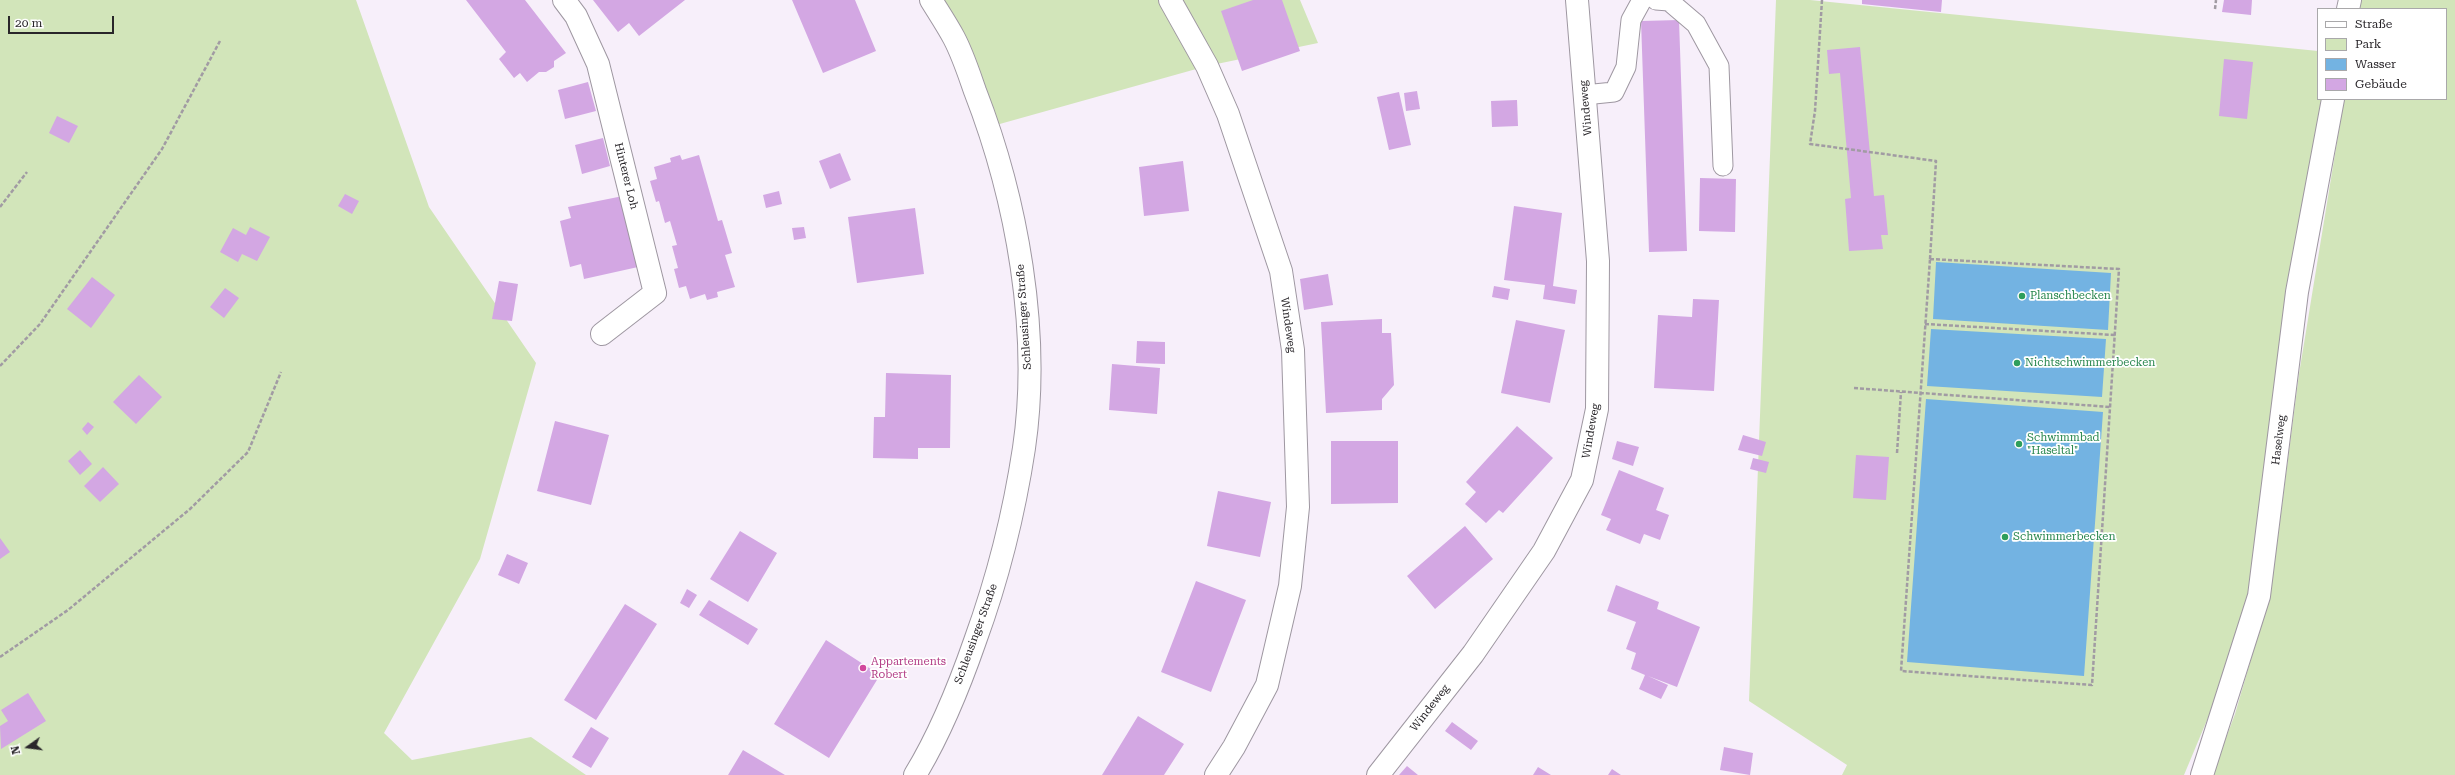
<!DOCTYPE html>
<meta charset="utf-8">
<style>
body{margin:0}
#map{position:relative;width:2455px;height:775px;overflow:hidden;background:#f7effa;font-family:"Roboto Serif",serif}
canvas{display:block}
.legend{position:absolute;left:2317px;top:8px;width:130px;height:92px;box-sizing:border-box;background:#fff;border:1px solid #a9a8aa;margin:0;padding:5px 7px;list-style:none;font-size:12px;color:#29262a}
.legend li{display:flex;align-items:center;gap:8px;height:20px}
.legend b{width:20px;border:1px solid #a9a8aa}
.north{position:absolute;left:8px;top:727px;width:40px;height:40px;-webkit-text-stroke:3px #fff;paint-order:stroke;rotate:256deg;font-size:11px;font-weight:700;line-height:16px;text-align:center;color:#29262a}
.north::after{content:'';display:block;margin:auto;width:14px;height:18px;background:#29262a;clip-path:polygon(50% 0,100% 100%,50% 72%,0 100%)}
.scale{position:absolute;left:8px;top:16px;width:106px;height:18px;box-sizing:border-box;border:2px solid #29262a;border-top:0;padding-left:5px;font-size:12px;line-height:14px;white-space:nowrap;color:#29262a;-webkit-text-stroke:3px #fff;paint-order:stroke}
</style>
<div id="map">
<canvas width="2455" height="775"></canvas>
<ul class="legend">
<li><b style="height:5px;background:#fff"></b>Straße</li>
<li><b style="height:11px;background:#d2e5ba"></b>Park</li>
<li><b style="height:11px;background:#73b3e2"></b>Wasser</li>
<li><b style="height:11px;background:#d3a7e3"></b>Gebäude</li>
</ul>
<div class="north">N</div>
<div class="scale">20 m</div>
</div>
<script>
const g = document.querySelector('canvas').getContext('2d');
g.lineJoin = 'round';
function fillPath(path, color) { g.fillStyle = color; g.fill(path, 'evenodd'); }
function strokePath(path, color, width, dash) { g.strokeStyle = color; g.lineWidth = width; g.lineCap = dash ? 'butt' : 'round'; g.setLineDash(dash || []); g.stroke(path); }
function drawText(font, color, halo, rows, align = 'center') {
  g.font = font + ' "Roboto Serif",serif'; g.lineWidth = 3.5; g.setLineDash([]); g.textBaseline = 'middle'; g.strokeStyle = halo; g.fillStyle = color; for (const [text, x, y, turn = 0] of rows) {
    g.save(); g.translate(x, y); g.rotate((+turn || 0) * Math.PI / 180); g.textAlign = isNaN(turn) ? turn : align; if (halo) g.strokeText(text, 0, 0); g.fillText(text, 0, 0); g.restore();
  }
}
fillPath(new Path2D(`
 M 0,0 L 356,0 L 429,207 L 536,363 L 480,559 L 384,733 L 412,760 L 531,737 L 586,775 L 0,775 Z
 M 931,0 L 1300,0 L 1318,43 L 1207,66 L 989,127 Z
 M 1776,0 L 1810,0 L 2318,51 L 2318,99 L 2333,99 L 2259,596 L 2184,775 L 1842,775 L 1847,765 L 1749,701 Z
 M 2361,0 L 2455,0 L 2455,775 L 2212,775 L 2235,714 L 2271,590 L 2299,374 L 2344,99 L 2446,99 L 2446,9 L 2359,9 Z`), '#d2e5ba');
fillPath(new Path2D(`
 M 1936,262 L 2111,273 L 2108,330 L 1933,319 Z
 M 1931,329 L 2106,339 L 2102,397 L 1927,386 Z
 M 1926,399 L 2103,412 L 2084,676 L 1907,662 Z`), '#73b3e2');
fillPath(new Path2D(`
 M 466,0 L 525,0 L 566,53 L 554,61 L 554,67 L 546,72 L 539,72 L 527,82 L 520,73 L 514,78 L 499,59 L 506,52 Z
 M 593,0 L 685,0 L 639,36 L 629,23 L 618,32 Z
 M 792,0 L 855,0 L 876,51 L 823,73 Z
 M 1253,0 L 1282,0 L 1300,51 L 1242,71 L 1221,11 Z
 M 1862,0 L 1942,0 L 1941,12 L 1862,4 Z
 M 2224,0 L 2252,0 L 2251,15 L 2222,12 Z
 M 1679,20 L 1687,251 L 1649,252 L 1641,21 Z
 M 1860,47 L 1874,196 L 1884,195 L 1888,235 L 1881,235 L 1883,249 L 1849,251 L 1845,199 L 1851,198 L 1840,73 L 1829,74 L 1827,50 Z
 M 2224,59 L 2253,62 L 2247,119 L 2219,116 Z
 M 588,82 L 596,111 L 565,119 L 558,90 Z
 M 1417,91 L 1420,109 L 1406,111 L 1404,93 Z
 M 1399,92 L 1411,145 L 1389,150 L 1377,97 Z
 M 1517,100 L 1518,126 L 1492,127 L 1491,101 Z
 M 57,116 L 78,126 L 69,143 L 49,133 Z
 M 603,138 L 610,166 L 582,174 L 575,145 Z
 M 840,153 L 851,180 L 830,189 L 819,161 Z
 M 680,155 L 682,160 L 699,155 L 718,221 L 722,220 L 732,253 L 725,255 L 735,287 L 717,292 L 718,297 L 707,300 L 705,294 L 690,299 L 686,286 L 679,288 L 674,269 L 678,268 L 672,246 L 677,245 L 670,221 L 665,223 L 659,201 L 656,202 L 650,181 L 657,179 L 654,167 L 671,162 L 670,158 Z
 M 1183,161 L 1189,211 L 1144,216 L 1139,167 Z
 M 1700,178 L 1736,179 L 1735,232 L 1699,231 Z
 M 779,191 L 782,204 L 766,208 L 763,195 Z
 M 345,194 L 359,201 L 352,214 L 338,206 Z
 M 623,196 L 638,267 L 584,279 L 581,264 L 570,267 L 560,221 L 571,218 L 568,207 Z
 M 1514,206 L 1562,213 L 1553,286 L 1577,290 L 1575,304 L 1543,299 L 1545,285 L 1504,280 Z
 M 915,208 L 924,274 L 857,283 L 848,217 Z
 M 250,227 L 270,237 L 257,261 L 242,254 L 238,262 L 220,252 L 233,228 L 246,235 Z
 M 804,227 L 806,238 L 794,240 L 792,228 Z
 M 1328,274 L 1333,305 L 1304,310 L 1300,279 Z
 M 92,277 L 115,295 L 91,328 L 67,309 Z
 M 499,281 L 518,284 L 512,321 L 492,319 Z
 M 1494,286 L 1510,289 L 1508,300 L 1492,297 Z
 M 225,288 L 239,298 L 224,318 L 210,307 Z
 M 1693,299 L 1719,300 L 1714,391 L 1654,388 L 1658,315 L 1692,317 Z
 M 1382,319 L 1382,333 L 1391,333 L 1394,385 L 1382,399 L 1382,410 L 1326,413 L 1321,322 Z
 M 1516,320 L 1565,330 L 1550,403 L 1501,393 Z
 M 1137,341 L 1165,342 L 1165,364 L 1136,363 Z
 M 1112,364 L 1160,368 L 1157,414 L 1109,410 Z
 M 886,373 L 951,375 L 950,448 L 918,448 L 918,459 L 873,458 L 874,417 L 885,417 Z
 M 139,375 L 162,397 L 136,424 L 113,402 Z
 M 555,421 L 609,435 L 591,505 L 537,491 Z
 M 88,422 L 94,427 L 87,435 L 82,429 Z
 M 1517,426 L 1553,458 L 1503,513 L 1499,510 L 1486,523 L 1465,504 L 1476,492 L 1466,482 Z
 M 1743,435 L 1766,442 L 1762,456 L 1738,450 Z
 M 1331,441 L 1398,441 L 1398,503 L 1331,504 Z
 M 1617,441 L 1639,447 L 1633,466 L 1612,459 Z
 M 80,450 L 92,464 L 80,475 L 68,461 Z
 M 1856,455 L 1889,457 L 1886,500 L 1853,498 Z
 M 1753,458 L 1769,462 L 1766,473 L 1750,469 Z
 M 103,467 L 119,484 L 100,502 L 84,486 Z
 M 1619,470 L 1664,488 L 1656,510 L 1669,515 L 1660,540 L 1644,534 L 1640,544 L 1606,530 L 1611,519 L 1601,515 Z
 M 1218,491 L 1271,502 L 1260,557 L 1207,546 Z
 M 1465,526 L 1493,559 L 1435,609 L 1407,576 Z
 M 740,531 L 777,553 L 748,602 L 710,579 Z
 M 0,538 L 10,552 L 0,559 Z
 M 507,554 L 528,563 L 519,584 L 498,575 Z
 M 1196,581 L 1246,600 L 1211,692 L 1161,672 Z
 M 1616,585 L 1659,602 L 1657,609 L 1700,627 L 1677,687 L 1648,676 L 1668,685 L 1661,699 L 1639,689 L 1645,675 L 1631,669 L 1636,653 L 1626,649 L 1636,622 L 1607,611 Z
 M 687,589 L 697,595 L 689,608 L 680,603 Z
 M 709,600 L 758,629 L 748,645 L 699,615 Z
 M 625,604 L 657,624 L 596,720 L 564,700 Z
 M 826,640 L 880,675 L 829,758 L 774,724 Z
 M 28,693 L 46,721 L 1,749 L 0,726 L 8,721 L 1,710 Z
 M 1138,716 L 1184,744 L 1164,775 L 1102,775 Z
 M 1452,722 L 1478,741 L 1471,750 L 1445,731 Z
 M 591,727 L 609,738 L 591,768 L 572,757 Z
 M 1724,747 L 1753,753 L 1750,775 L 1720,770 Z
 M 743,750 L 785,775 L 728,775 Z
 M 1407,766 L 1418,775 L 1399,775 Z
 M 1538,767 L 1551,775 L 1533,775 Z
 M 1612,769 L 1621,775 L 1608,775 Z`), '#d3a7e3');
const service = new Path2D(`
 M 1656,0 L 1669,1 L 1696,24 L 1719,66 L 1723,166
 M 1584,95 L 1614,92 L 1626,67 L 1631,20 L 1642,0`);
const minor = new Path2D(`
 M 564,0 L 576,16 L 598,64 L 655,293 L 602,334
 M 1170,0 L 1207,66 L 1228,114 L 1281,271 L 1293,350 L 1298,507 L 1290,586 L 1267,685 L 1234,747 L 1216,775
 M 2348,9 L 2350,0
 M 1378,775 L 1473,654 L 1544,551 L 1582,480 L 1597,409 L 1598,261 L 1577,0
 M 2202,775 L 2259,596 L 2297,292 L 2333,99`);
const secondary = new Path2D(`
 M 915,775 C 940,734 959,687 975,641 C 998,578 1014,514 1024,448 C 1041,332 1017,199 975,91 C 969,74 963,55 954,38 C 947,25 939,13 931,0`);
strokePath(service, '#9e97a1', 21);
strokePath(minor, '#9e97a1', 24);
strokePath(secondary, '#9e97a1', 24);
strokePath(new Path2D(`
 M 1822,0 L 1815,111 L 1810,144 L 1936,161 L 1930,259
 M 2215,9 L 2216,0
 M 0,207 L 27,172
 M 1930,259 L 2119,269 L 2092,685 L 1901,671 Z
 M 1925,324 L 2115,335
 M 0,366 L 40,324 L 162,149 L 220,41
 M 1854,388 L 2110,407
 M 1897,453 L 1901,392
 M 0,657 L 68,610 L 190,509 L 248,452 L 281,372`), '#a19ba3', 2.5, [4, 2]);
strokePath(service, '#fff', 19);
strokePath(minor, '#fff', 22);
strokePath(secondary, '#fff', 22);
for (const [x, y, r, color] of [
 [2022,296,4,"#2e9e5b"],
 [2017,363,4,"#2e9e5b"],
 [2019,444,4,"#2e9e5b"],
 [2005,537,4,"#2e9e5b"],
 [863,668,4,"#d1479c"]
]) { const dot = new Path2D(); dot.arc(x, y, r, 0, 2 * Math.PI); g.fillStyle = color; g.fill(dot); strokePath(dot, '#fff', 1.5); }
drawText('11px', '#29262a', '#fff', [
 ["Windeweg",1586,108,-95],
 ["Hinterer Loh",626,176,76],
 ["Schleusinger Straße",1024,317,-94],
 ["Windeweg",1288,325,82],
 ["Windeweg",1591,431,-80],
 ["Haselweg",2279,440,-83],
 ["Schleusinger Straße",976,634,-70],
 ["Windeweg",1430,708,-52]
]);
drawText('11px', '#27864d', '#fff', [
 ["Planschbecken",2030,296],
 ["Nichtschwimmerbecken",2025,363],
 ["Schwimmbad",2027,438],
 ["\"Haseltal\"",2027,451],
 ["Schwimmerbecken",2013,537]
], 'left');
drawText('11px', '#b23c85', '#fff', [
 ["Appartements",871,662],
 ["Robert",871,675]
], 'left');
</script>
